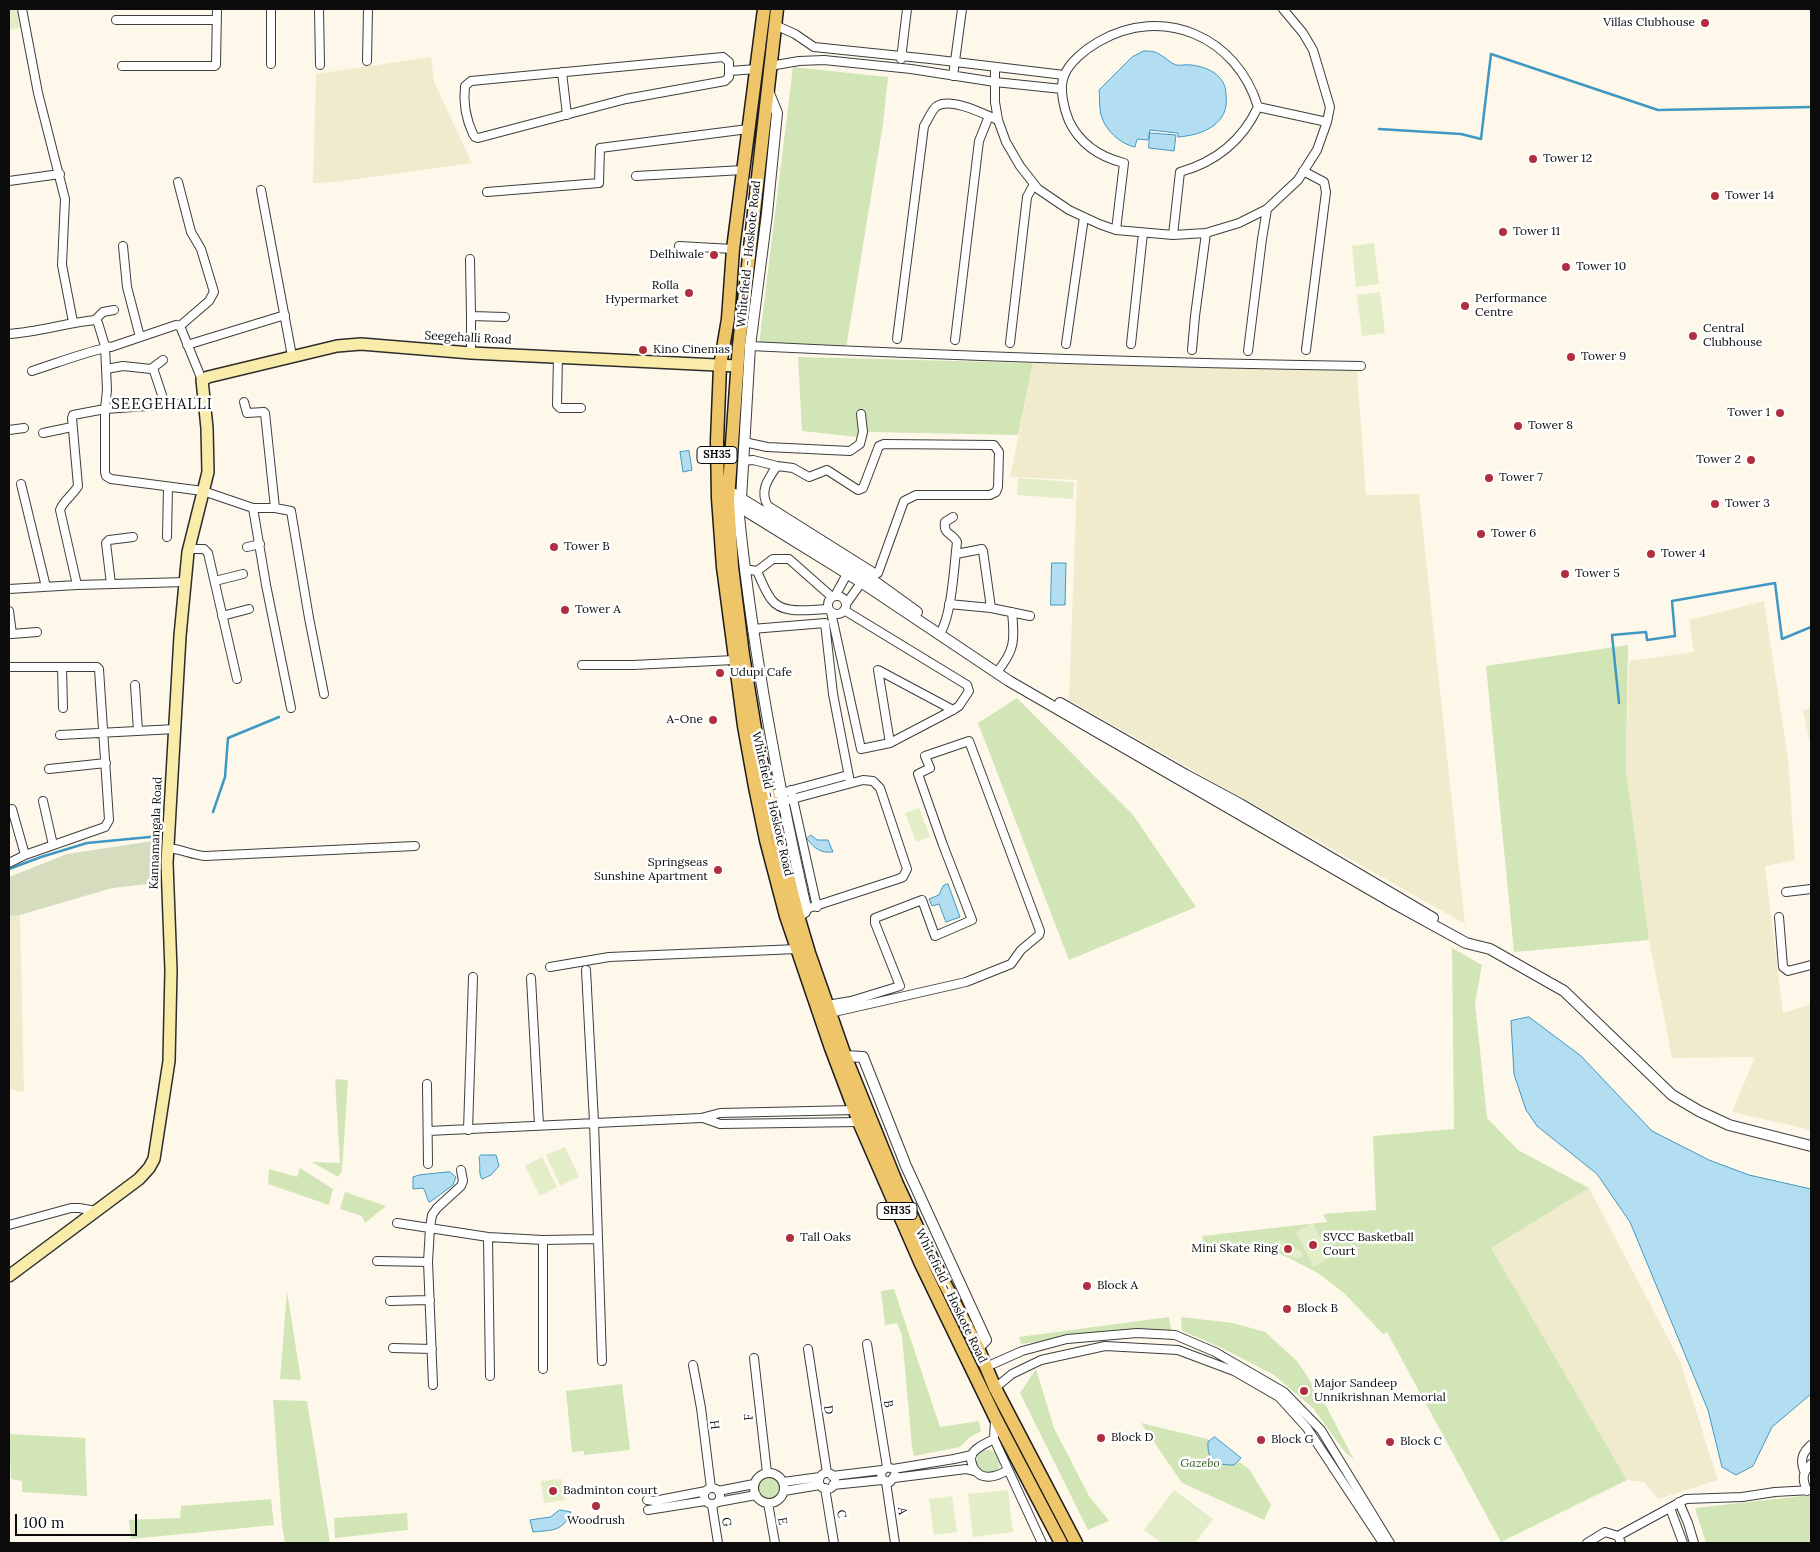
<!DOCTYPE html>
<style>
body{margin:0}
#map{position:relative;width:1820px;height:1552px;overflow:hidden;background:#fef8ea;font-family:Lora,serif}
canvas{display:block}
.frame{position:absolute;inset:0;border:10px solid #0b0b0b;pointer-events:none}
.scale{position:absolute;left:15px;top:1514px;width:122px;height:22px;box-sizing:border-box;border:2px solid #0b0b0b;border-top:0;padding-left:6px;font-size:15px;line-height:18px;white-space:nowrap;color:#0b0b0b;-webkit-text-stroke:4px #fff;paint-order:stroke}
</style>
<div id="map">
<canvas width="1820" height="1552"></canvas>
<div class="frame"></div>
<div class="scale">100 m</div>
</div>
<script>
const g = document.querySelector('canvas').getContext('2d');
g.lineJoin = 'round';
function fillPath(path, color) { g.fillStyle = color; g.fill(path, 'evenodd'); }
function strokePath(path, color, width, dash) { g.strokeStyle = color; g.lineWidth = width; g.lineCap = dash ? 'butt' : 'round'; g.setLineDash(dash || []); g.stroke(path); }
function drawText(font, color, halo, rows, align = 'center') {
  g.font = font + ' Lora,serif'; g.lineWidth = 5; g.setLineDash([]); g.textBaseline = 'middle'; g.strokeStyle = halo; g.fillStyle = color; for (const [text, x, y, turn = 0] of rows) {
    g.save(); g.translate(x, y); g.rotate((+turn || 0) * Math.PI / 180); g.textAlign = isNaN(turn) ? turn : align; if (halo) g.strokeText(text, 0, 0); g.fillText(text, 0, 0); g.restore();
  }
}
fillPath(new Path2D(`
 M 431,57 L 434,82 L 472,163 L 336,182 L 313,183 L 316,74 Z
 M 1033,363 L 1357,370 L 1366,495 L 1419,494 L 1465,924 L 1069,700 L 1077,480 L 1010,477 Z
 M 1764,601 L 1788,759 L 1795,860 L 1765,866 L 1783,1013 L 1811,1004 L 1811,1130 L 1732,1112 L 1755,1057 L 1672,1058 L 1649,940 L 1626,770 L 1629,661 L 1694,652 L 1689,620 Z
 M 1811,708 L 1811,749 L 1803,710 Z
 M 20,915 L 24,1092 L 9,1089 L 9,916 Z
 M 1589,1188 L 1680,1361 L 1718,1480 L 1658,1499 L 1644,1482 L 1627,1480 L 1490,1248 Z`), '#f1ebcd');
fillPath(new Path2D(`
 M 793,67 L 888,77 L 883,124 L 846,348 L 759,344 Z
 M 798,357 L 1033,363 L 1018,435 L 868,432 L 867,438 L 802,431 Z
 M 1628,645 L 1626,770 L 1649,940 L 1514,952 L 1486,666 Z
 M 1017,698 L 1133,815 L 1196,907 L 1069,960 L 978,723 Z
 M 1452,948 L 1482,965 L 1475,1003 L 1487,1118 L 1518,1150 L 1589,1188 L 1491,1248 L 1627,1480 L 1501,1542 L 1387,1332 L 1383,1334 L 1344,1293 L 1318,1273 L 1287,1257 L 1256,1244 L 1204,1247 L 1202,1236 L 1327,1222 L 1323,1214 L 1376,1210 L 1373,1136 L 1454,1129 Z
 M 335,1079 L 348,1080 L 342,1171 L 338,1177 L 312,1162 L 340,1163 Z
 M 300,1168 L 333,1189 L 329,1205 L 268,1184 L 269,1169 L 297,1177 Z
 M 345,1192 L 386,1206 L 365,1223 L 362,1216 L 340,1209 Z
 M 894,1289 L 940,1427 L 979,1421 L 981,1431 L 969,1438 L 960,1447 L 914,1456 L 912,1447 L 902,1335 L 897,1323 L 885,1325 L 881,1291 Z
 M 287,1291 L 301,1380 L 280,1379 Z
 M 1169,1317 L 1172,1334 L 1084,1335 L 1021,1344 L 1019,1337 Z
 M 1181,1317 L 1233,1323 L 1265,1332 L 1298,1362 L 1325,1404 L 1354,1460 L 1344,1451 L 1313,1408 L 1274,1375 L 1224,1349 L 1182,1331 Z
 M 1036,1369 L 1054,1428 L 1089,1496 L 1109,1521 L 1088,1530 L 1020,1393 Z
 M 622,1384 L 630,1450 L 584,1455 L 584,1451 L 572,1452 L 566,1391 Z
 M 273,1400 L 307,1401 L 330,1543 L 285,1543 L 282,1526 Z
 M 1141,1423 L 1207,1439 L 1249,1469 L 1271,1505 L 1264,1520 L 1182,1483 Z
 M 9,1434 L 85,1438 L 87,1496 L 22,1492 L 22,1481 L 11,1479 Z
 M976 1462a12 12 0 1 1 24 0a12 12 0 1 1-24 0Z
 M758 1487a11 11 0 1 1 22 0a11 11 0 1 1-22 0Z
 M 1811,1495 L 1811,1543 L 1706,1543 L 1695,1508 Z
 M 271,1499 L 274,1525 L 131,1539 L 129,1520 L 180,1518 L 181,1506 Z
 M 407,1513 L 408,1530 L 335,1538 L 334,1518 Z`), '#d2e5b7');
fillPath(new Path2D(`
 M 159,840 L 157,883 L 112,888 L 20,915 L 9,916 L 9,877 L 67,854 Z`), '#d5ddbe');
fillPath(new Path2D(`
 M 9,9 L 17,9 L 20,28 L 9,30 Z
 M 1374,243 L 1379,284 L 1356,287 L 1352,246 Z
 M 1380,292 L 1385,333 L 1362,336 L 1357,295 Z
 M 1018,478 L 1074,482 L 1073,499 L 1017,495 Z
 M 919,808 L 930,837 L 916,842 L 905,813 Z
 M 565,1147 L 579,1177 L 560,1186 L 546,1155 Z
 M 542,1157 L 557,1187 L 540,1196 L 525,1166 Z
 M 1313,1223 L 1330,1258 L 1313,1267 L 1296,1232 Z
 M 1280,1240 L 1301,1251 L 1303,1257 L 1296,1259 L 1275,1248 L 1274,1243 Z
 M 562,1479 L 565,1500 L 544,1503 L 541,1481 Z
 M 1008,1490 L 1013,1532 L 973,1537 L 968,1494 Z
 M 1174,1490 L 1213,1519 L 1195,1543 L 1161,1543 L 1144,1530 Z
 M 952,1496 L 957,1532 L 934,1535 L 929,1499 Z`), '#e3edc8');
const water = new Path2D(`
 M 1144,51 C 1149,51 1155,51 1159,54 C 1165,57 1170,63 1176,65 C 1180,66 1186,64 1191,65 C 1201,66 1213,70 1219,77 C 1224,82 1226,88 1226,95 C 1230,124 1203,135 1178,137 L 1178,133 L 1150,130 L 1148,140 L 1137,139 L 1135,147 C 1120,144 1105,130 1101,115 C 1099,107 1100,97 1099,90 L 1132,57 Z
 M 1150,133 L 1176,135 L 1174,151 L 1149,148 Z
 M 689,451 L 692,470 L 683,472 L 680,452 Z
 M 1052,563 L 1066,563 L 1065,605 L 1051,605 Z
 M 811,835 L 817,840 L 828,840 L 833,852 C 820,853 815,849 807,839 Z
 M 948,884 L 960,917 L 946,922 L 939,904 L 932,906 L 929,899 L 939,895 L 943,886 Z
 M 1529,1017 L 1581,1056 L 1652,1131 L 1709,1160 L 1749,1175 L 1811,1189 L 1811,1394 L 1772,1427 L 1753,1466 L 1736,1475 L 1722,1467 L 1708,1410 L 1630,1222 L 1597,1174 L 1537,1126 L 1526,1110 L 1514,1074 L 1511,1021 Z
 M 481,1155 L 496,1155 L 499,1166 L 491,1175 L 482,1179 C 478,1173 481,1166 479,1158 Z
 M 450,1172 L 456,1177 L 453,1185 L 430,1202 L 429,1202 C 426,1197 427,1194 423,1188 L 413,1189 L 413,1177 L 419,1175 Z
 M 1215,1437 L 1241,1458 L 1234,1465 C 1216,1465 1207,1462 1208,1442 Z
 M 560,1510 L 571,1512 C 563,1532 552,1530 533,1532 L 530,1520 L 550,1517 Z`);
fillPath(water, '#b3def1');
strokePath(water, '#3f98c3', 1);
strokePath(new Path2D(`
 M 1379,129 L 1461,134 L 1481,139 L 1491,54 L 1658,110 L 1811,107
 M 1619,703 L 1612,635 L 1646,632 L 1647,640 L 1675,636 L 1672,601 L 1775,583 L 1782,639 L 1811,627
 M 213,812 L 225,777 L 228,738 L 279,717
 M 9,869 L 41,857 L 87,843 L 160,836`), '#3f98c3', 2.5);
const minor = new Path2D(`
 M 22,9 L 38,93 L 65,199 L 62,265 L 73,322
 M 319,9 L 320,65
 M 1283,9 L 1303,33 L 1313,50 L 1330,107 L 1327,122
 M 116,20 L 217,20
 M 775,25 L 795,34 L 814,47 L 930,59 L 1064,75
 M 723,57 L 729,62 L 729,77 L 725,81 L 626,99 L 478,138 L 475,137 L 473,134 C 466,119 463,103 465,86 L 471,81 Z
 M 901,59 L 907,9
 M 367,61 L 368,9
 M 271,64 L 271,9
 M 122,66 L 215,66 L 216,65 L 217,9
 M 770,66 L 799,61 L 824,60 L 911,69 L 995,82 L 1062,89
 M 995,67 L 995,102 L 998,120 L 1006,142 L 1020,166 L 1038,189 L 1069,210 L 1099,224 L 1116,230 L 1173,235 L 1206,233 L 1239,223 L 1267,209 L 1298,180 L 1317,150 L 1327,122 L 1258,107
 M 730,71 L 756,69
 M 562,72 L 567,115
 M 953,76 L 962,9
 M 1303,171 L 1324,182 L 1326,192 L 1306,350
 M 636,176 L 743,170
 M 9,181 L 60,174
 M 261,190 L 292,356
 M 487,192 L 599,183 L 600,148 L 748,129
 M 1116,230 L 1124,163 C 1100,157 1080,144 1069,121 C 1064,109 1059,89 1064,76 C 1069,62 1086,49 1098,42 C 1163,4 1237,37 1258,107 C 1242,141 1216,162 1180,172 L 1173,235
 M 123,246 L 127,287 L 140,337
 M 679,246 L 733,249
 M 470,259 L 471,316 L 505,317
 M 471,316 L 471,353
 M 95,320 L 103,312 L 114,310
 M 180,326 L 202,380
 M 9,334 C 38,332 66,323 95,320 L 98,323 L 105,346 L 111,347 L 176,325 L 180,326 L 209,301 L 214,292 L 201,249 L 191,232 L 178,182
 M 897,339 L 924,126 C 928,120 932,109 937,106 C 951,97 984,114 998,120
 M 955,340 L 979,141 L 989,116
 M 1010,343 L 1027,197 L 1034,184
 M 1066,344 L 1084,217
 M 1131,344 L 1143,233
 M 187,345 L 285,315
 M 105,346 L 107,390 L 105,409 L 105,472 L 106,476 L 111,479 L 203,491 L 253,508 L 275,508 L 291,511 L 309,618 L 324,694
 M 750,346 C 954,356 1157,363 1361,366
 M 1192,350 L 1195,316 L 1206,233
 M 1248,351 L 1262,239 L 1267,209
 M 558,356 L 557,405 L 560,408 L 581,408
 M 153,368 L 165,404
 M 106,369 L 123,366 L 151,369 L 163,360
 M 32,371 C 57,363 80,354 105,348
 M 244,402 L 247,413 L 264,412 L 265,413 L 275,508
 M 9,430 L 24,428
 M 43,433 L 72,427
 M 744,442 L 767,447 L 850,451 L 860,444 L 863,432 L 861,414
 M 743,461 L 753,460 L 777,466 L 793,468 L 809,477 L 827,470 L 858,490 L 863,488 L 879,446 L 884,444 L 994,445 L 999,452 L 998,487 L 996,492 L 990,495 L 916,495 L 904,501 L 878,573 L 876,574 L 768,506 C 759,491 768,479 777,466
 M 21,484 L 46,587
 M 253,508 L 266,585 L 291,708
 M 167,537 L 168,487
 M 247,547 L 260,544
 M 188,549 L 204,549 L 208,553 L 237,679
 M 956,554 L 982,549 L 983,551 L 991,608
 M 744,569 L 757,571 C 761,580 765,591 771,599 C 783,616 811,609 828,609
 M 757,571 L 773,559 L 789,559 L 832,597
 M 215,581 L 243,574
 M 111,584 L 106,543 L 109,540 L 133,537
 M 77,585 L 60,510 C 63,501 73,495 78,486 L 72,418 L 73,415 L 105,409 L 204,402
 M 9,589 L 77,585 L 185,582
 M828 605a9 9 0 1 1 18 0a9 9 0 1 1-18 0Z
 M 835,596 L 847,574
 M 846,604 L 861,583
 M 949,604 L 991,608 L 1030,616
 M 9,611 L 12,634 L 9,634
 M 831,612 L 861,749 L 890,743 L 953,710 L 959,706 L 969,691 L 967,685 L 844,610
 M 222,616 L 249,609
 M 752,629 L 825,623 L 833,694 L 850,782
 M 12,634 L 37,632
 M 939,635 C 952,617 954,566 957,542 C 953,533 943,535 945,522 L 953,517
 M 582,665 L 633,665 L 734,660
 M 9,667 L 97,667 L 99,669 L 109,820 L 105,827 L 25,855 L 9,863
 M 62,667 L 63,708
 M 996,673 C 1015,651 1015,640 1012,612
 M 135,685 L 138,731
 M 60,735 L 175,729
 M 890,743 L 878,670 L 953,710
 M 49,769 L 106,763
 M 791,790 L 817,907
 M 768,795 L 785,792 L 848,775
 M 43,801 L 53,845
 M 770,805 L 863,780 L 873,781 L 880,788 L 907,869 L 903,877 L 898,879 L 806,909
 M 12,809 L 25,855
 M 168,848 C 181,849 192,855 205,856 L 415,846
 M 1786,892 L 1811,889
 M 1779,917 L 1783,967 L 1788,971 L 1811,965
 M 550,967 L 609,957 L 797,949
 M 586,970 L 594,1122 L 598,1239
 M 531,978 L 539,1125
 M 827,1005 L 851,1001 L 900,986 L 875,923 L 875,918 L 922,900 L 935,936 L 972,920 L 943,845 L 918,774 L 930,768 L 925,756 L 969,741 L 1040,931 L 1039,935 L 1021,950 L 1011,964 L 966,982 L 830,1013
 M 427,1084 L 428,1164
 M 703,1118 L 720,1124 L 859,1122
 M 468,1130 L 473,977
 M 428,1131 L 701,1118 L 720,1113 L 855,1110
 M 397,1223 L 488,1237 L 543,1240 L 598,1239 L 602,1361
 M 9,1225 L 71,1208 L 79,1208 L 96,1211
 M 488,1237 L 490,1376
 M 543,1240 L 543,1369
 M 377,1261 L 428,1262
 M 390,1301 L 430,1300
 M 867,1344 L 887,1467
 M 393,1348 L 432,1349
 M 808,1349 L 827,1473
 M 754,1358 L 767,1473
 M 693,1365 L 701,1408 L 711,1488
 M 986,1367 L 1022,1351 L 1067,1339 L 1137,1333 L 1175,1335 L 1215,1352 L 1284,1392 L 1321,1430 L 1390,1543
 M 433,1385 L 428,1262 L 430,1228 L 432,1215 L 437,1208 L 461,1186 L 463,1181 L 461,1170
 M 995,1388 L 1012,1374 L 1041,1360 L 1105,1346 L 1178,1350 L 1234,1371 L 1279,1397 L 1307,1428 L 1383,1543
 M 995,1419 L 994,1439 C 987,1443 975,1447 971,1456 C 970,1460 972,1463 973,1467 C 981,1482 996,1477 1008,1470
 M 994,1439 L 1042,1543
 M 1804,1471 C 1800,1460 1802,1453 1811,1445
 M754 1488a15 15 0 1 1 30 0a15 15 0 1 1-30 0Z
 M819 1481a8 8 0 1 1 16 0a8 8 0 1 1-16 0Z
 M 832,1476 L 882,1470
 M 894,1478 L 966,1469 L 977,1472
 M 882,1480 L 881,1472 L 887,1467 L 893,1469 L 954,1459 L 972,1455
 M 783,1482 L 820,1477
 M 886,1482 L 895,1543
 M 833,1485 L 882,1480 L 890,1482 L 895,1475
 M704 1496a8 8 0 1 1 16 0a8 8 0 1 1-16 0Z
 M 825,1488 L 834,1543
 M 718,1491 L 754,1484
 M 784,1491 L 820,1485
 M 1807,1491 C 1802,1479 1802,1473 1811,1464
 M 647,1500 L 654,1501 L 706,1491
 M 718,1502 L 756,1495
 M 1679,1502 L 1688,1523 L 1694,1543
 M 768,1503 L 775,1543
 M 712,1505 L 718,1543
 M 1670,1508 L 1683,1543
 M 648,1510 L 705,1501
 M 1587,1543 L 1605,1532 L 1618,1536
 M 1621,1543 L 1618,1536 L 1686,1499 L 1742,1497 L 1775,1492 L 1811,1490`);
const tertiary = new Path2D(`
 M 768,91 L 777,113 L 767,214 L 750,346 L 741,499 L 738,506 C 751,641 776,775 806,908 L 805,912 L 798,916
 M 723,490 L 729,491 L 870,578 L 917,612
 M 722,499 L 728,500 L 738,506 L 864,584 L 1009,681 L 1395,904 L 1466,943 L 1490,949 L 1564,991 L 1672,1095 L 1699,1111 L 1729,1125 L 1811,1146
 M 1060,703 L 1186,775 L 1240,804 L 1433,918
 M 845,1056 L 863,1057 L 906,1166 L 986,1340 L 978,1348`);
const secondary = new Path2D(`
 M 9,1276 L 139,1179 L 149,1168 L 154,1159 L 169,1061 L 171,970 L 167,863 L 180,636 L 188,552 L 208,472 L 207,428 L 202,380 L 208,377 L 337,346 L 361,344 L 471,353 L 737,366`);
const primary = new Path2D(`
 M 764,9 L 733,249 L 728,319 L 720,366 L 717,441 L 718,498 L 723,567 L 744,726 L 755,787 L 766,840 L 786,916 L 831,1048 L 859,1122 L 921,1264 L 995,1417 L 1061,1543
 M 777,9 L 739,345 L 728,500 L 732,567 L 743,655 L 757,741 L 778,838 L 798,916 L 809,953 L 845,1056 L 897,1184 L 932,1259 L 978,1348 L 995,1388 L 1076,1543`);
strokePath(minor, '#3e3e3e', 10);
strokePath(tertiary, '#3e3e3e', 12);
strokePath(secondary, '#2d2d2d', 14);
strokePath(primary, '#1c1c1c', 15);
strokePath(minor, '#fff', 8);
strokePath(tertiary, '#fff', 10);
strokePath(secondary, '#f9ebaa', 11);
strokePath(primary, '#efc569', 12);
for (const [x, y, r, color] of [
 [1705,23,5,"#b02e3d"],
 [1533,159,5,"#b02e3d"],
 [1715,196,5,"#b02e3d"],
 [1503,232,5,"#b02e3d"],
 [714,255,5,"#b02e3d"],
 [1566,267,5,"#b02e3d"],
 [689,293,5,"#b02e3d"],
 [1465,306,5,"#b02e3d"],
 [1693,336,5,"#b02e3d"],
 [643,350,5,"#b02e3d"],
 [1571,357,5,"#b02e3d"],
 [1780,413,5,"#b02e3d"],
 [1518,426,5,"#b02e3d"],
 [1751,460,5,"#b02e3d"],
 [1489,478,5,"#b02e3d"],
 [1715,504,5,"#b02e3d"],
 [1481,534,5,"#b02e3d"],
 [554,547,5,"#b02e3d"],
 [1651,554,5,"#b02e3d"],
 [1565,574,5,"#b02e3d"],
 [565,610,5,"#b02e3d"],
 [720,673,5,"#b02e3d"],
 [713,720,5,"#b02e3d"],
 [718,870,5,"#b02e3d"],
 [790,1238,5,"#b02e3d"],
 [1313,1245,5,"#b02e3d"],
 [1288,1249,5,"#b02e3d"],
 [1087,1286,5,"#b02e3d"],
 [1287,1309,5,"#b02e3d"],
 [1304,1391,5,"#b02e3d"],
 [1101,1438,5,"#b02e3d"],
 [1261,1440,5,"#b02e3d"],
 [1390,1442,5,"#b02e3d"],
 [553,1491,5,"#b02e3d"],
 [596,1506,5,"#b02e3d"]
]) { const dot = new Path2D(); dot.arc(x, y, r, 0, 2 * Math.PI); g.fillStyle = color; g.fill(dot); strokePath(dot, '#fff', 2); }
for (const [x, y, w] of [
 [717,455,40],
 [897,1211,40]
]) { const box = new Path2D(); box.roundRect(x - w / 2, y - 8.5, w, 17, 4); g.fillStyle = '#fff'; g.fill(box); strokePath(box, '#0b0b0b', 1); }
drawText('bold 11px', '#0b0b0b', null, [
 ["SH35",717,455],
 ["SH35",897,1211]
]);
drawText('12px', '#0b0b0b', '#fff', [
 ["Villas Clubhouse",1695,23,"right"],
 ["Tower 12",1543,159],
 ["Tower 14",1725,196],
 ["Tower 11",1513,232],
 ["Delhiwale",704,255,"right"],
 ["Tower 10",1576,267],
 ["Rolla",679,286,"right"],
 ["Hypermarket",679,300,"right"],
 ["Performance",1475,299],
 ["Centre",1475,313],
 ["Central",1703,329],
 ["Clubhouse",1703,343],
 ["Kino Cinemas",653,350],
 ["Tower 9",1581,357],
 ["Tower 1",1770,413,"right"],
 ["Tower 8",1528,426],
 ["Tower 2",1741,460,"right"],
 ["Tower 7",1499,478],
 ["Tower 3",1725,504],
 ["Tower 6",1491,534],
 ["Tower B",564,547],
 ["Tower 4",1661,554],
 ["Tower 5",1575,574],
 ["Tower A",575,610],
 ["Udupi Cafe",730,673],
 ["A-One",703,720,"right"],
 ["Springseas",708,863,"right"],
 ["Sunshine Apartment",708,877,"right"],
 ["Tall Oaks",800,1238],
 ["SVCC Basketball",1323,1238],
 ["Court",1323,1252],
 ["Mini Skate Ring",1278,1249,"right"],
 ["Block A",1097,1286],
 ["Block B",1297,1309],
 ["Major Sandeep",1314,1384],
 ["Unnikrishnan Memorial",1314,1398],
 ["Block D",1111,1438],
 ["Block G",1271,1440],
 ["Block C",1400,1442],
 ["Badminton court",563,1491],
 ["Woodrush",596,1521,"center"]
], 'left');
drawText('12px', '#0b0b0b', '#fff', [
 ["Whitefield - Hoskote Road",749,254,-84],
 ["Seegehalli Road",468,338,3],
 ["Whitefield - Hoskote Road",772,804,77],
 ["Kannamangala Road",156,833,-88],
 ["Whitefield - Hoskote Road",951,1296,64],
 ["B",888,1404,81],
 ["D",828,1410,81],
 ["F",749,1417,-96],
 ["H",714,1425,82],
 ["A",902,1511,82],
 ["C",841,1514,80],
 ["E",782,1521,80],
 ["G",726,1522,81]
]);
drawText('italic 12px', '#325d21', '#fff', [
 ["Gazebo",1200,1464]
]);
g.letterSpacing = '1px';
drawText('15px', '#0b0b0b', '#fff', [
 ["SEEGEHALLI",162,405]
]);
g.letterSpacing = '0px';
</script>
